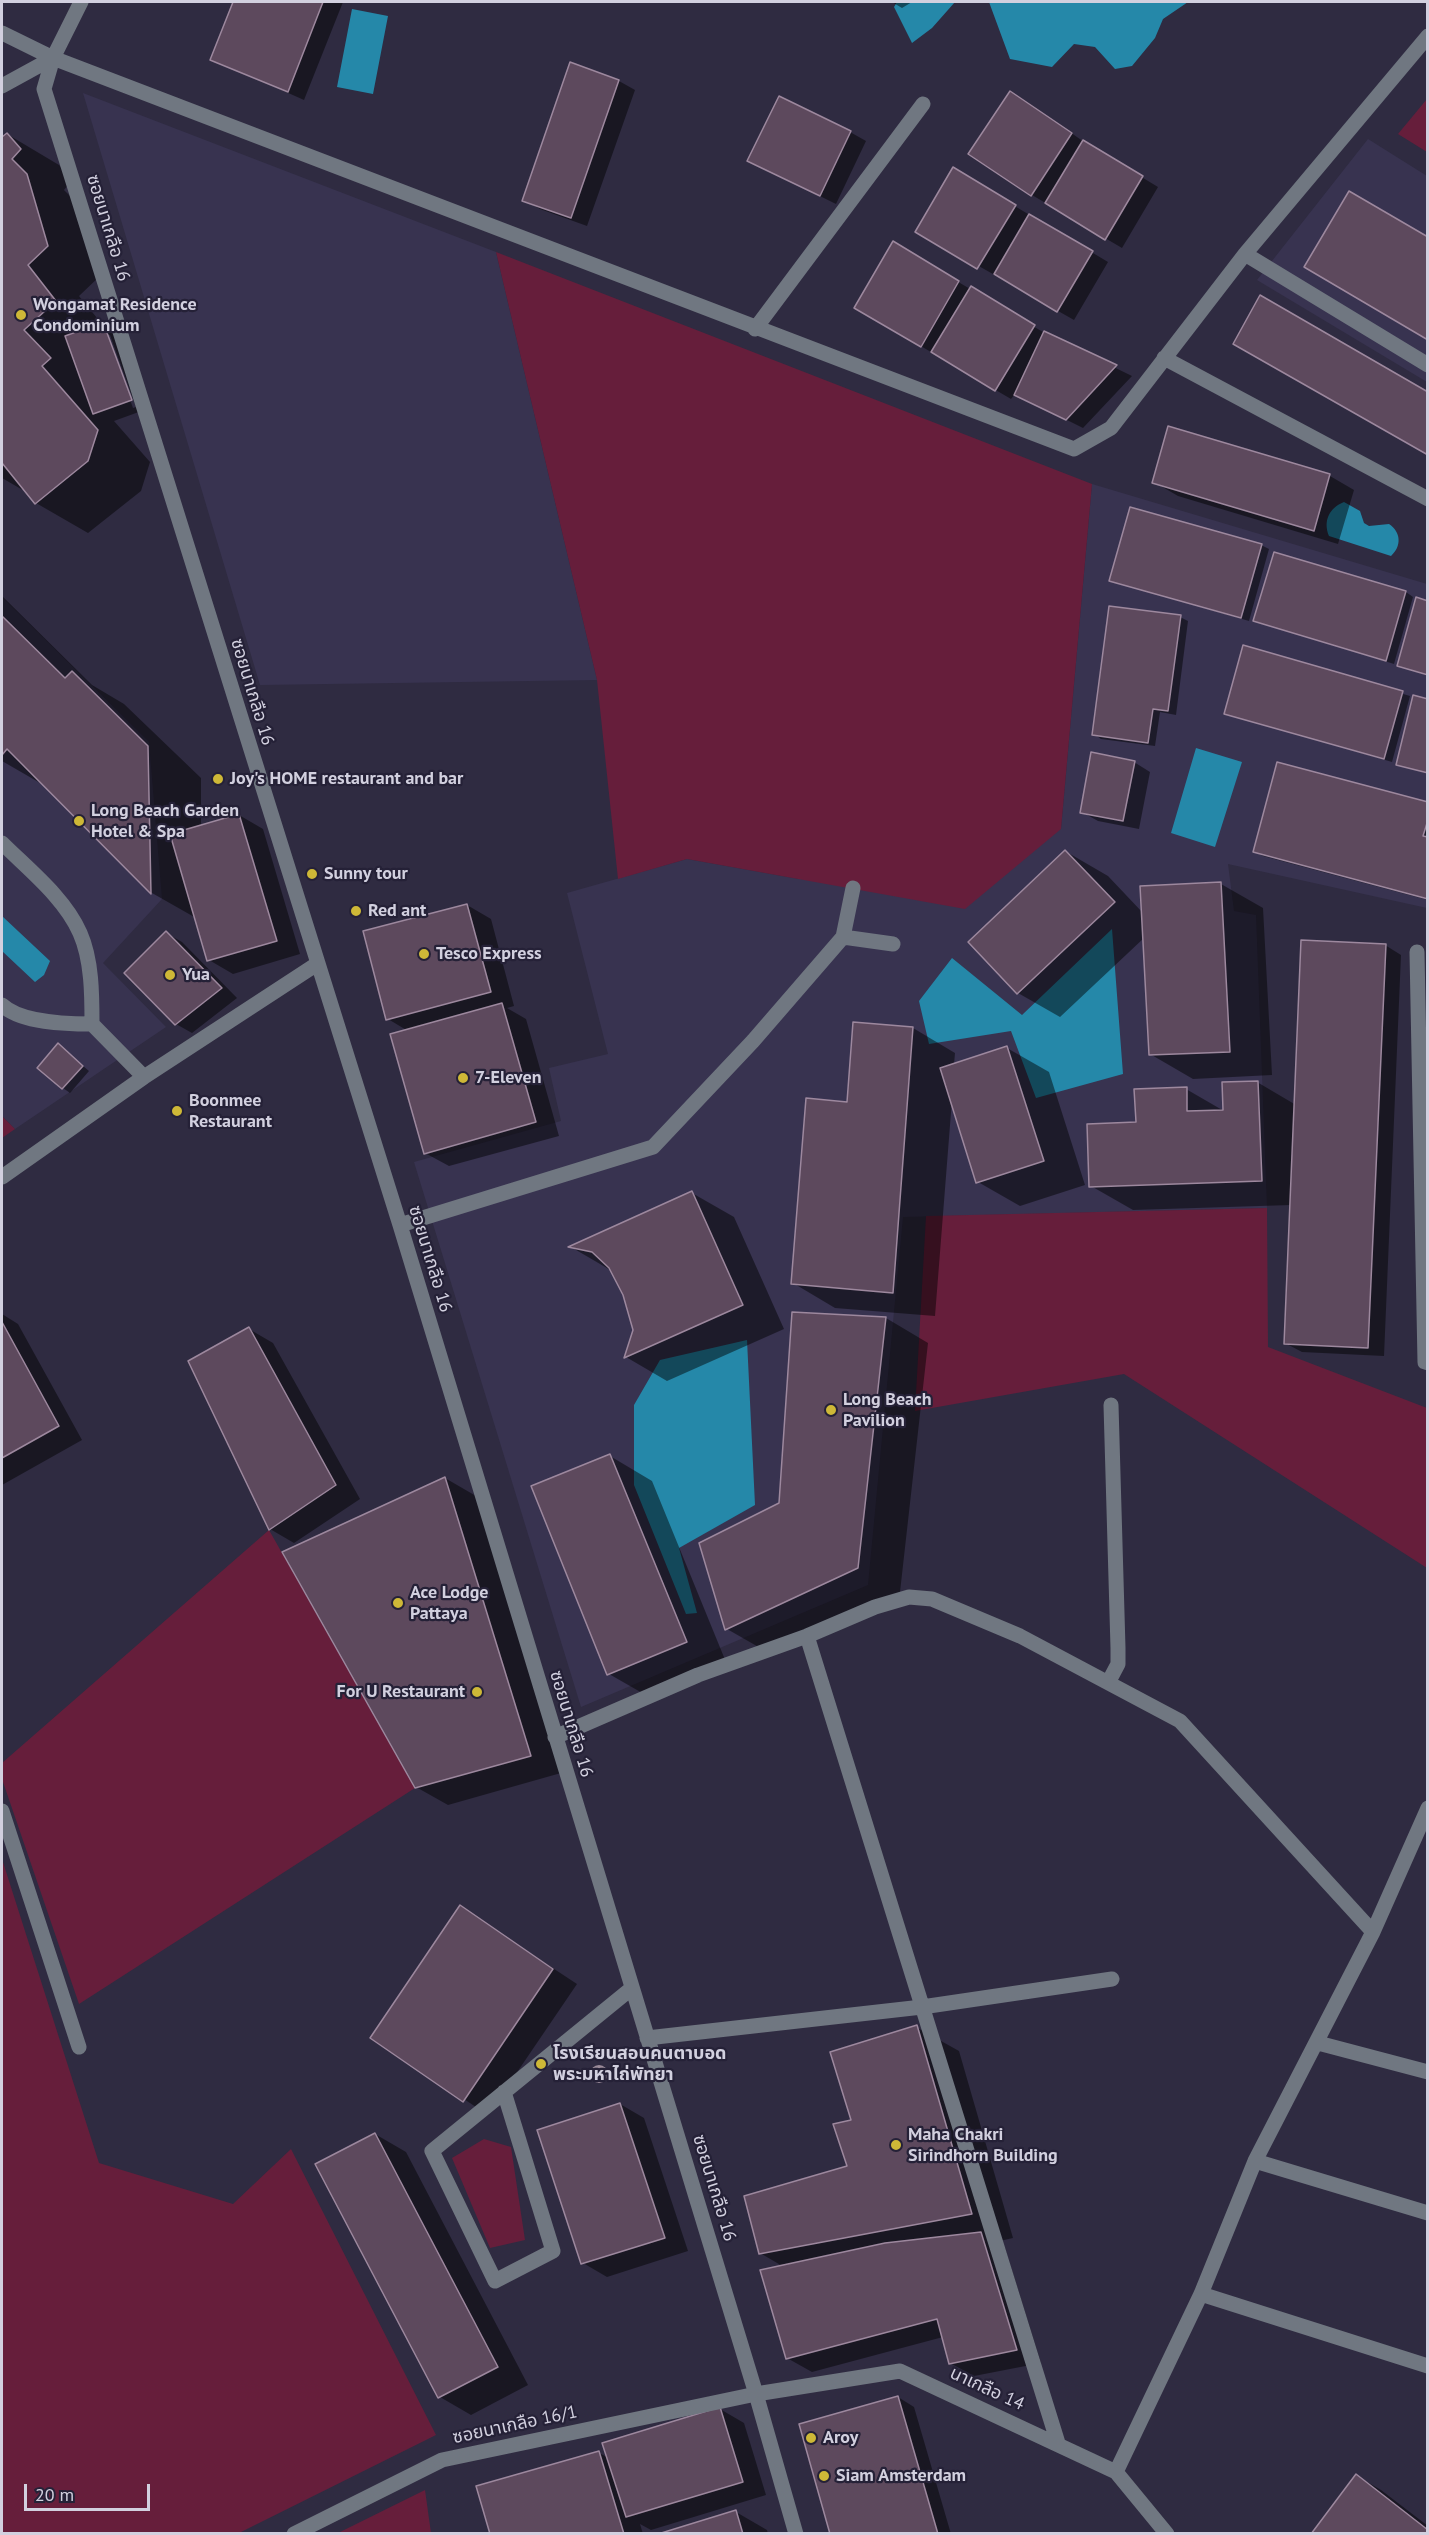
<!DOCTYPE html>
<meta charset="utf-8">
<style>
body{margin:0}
#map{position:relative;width:1429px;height:2535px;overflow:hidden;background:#2f2b41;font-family:"PT Sans",sans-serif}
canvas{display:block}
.frame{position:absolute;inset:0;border:3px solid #d2d0df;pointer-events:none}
.scale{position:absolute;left:24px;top:2484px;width:126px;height:27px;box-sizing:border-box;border:3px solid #d2d0df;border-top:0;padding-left:8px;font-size:18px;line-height:21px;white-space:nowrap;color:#d2d0df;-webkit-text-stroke:4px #252137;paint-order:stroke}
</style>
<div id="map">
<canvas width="1429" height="2535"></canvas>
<div class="frame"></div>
<div class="scale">20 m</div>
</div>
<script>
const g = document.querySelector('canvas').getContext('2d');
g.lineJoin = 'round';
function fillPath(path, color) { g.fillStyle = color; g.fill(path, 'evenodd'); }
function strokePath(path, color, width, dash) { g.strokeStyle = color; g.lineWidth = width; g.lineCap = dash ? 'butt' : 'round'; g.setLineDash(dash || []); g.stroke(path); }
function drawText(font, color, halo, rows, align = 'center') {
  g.font = font + ' "PT Sans","Noto Sans Thai",sans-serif'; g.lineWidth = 4.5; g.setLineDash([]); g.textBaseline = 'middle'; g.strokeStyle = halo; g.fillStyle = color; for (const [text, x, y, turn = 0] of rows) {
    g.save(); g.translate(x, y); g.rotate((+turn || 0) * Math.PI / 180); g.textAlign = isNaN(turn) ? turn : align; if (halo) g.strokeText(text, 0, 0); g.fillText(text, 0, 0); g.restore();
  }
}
fillPath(new Path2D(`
 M 83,93 L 496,252 L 597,680 L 260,685 Z
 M 1368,139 L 1427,176 L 1427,382 L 1257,280 Z
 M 1092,484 L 1427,584 L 1427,908 L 1228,864 L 1234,911 L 1256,915 L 1267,1208 L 903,1217 L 868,1585 L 581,1707 L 414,1162 L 561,1121 L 549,1068 L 608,1054 L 567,893 L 687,859 L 799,879 L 1061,829 Z
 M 2,597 L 149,742 L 162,899 L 103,963 L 166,1027 L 15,1129 L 2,1116 Z`), '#383350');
fillPath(new Path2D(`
 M 1427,99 L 1427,152 L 1398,134 Z
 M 496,252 L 1092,484 L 1061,829 L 965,909 L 687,859 L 618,879 L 597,680 Z
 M 2,1116 L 15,1129 L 2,1138 Z
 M 1267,1208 L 1268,1347 L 1427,1408 L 1427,1568 L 1124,1374 L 915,1411 L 926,1216 Z
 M 269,1530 L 415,1788 L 79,2004 L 2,1779 L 2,1763 Z
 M 2,1859 L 99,2163 L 233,2204 L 291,2149 L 436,2435 L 239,2533 L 2,2533 Z
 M 484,2139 L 511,2147 L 525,2240 L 490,2248 L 452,2158 Z
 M 425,2490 L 431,2533 L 338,2533 Z`), '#661e3b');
fillPath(new Path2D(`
 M 897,2 L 955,2 L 932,28 L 912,43 L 894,7 Z
 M 989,2 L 1188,2 L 1163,19 L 1155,38 L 1132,66 L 1115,69 L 1095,47 L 1074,44 L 1052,67 L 1010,59 Z
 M 352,9 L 388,16 L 373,94 L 337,87 Z
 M 1344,502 L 1360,511 L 1364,523 L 1369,526 L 1389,524 C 1401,532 1402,546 1391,556 L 1329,536 C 1323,521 1329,508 1344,502 Z
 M 1196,748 L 1242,762 L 1215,847 L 1171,833 Z
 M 2,916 L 50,961 L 44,975 L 35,982 L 2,951 Z
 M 1112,929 L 1123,1074 L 1036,1098 L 1011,1031 L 929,1044 L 919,1001 L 952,958 L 1022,1015 Z
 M 747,1340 L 755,1505 L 679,1548 L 697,1613 L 686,1614 L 634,1485 L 634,1405 L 660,1360 Z`), '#2588a9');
fillPath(new Path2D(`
 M 234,2 L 343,2 L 304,100 L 212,59 Z
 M 892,2 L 912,2 L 902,8 Z
 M 571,64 L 619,81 L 635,90 L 587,226 L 540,209 L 524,200 Z
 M 1027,102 L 1087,144 L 1158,187 L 1122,248 L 1032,195 Z
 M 850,132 L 866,141 L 836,204 L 765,169 Z
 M 7,134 L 59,165 L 72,180 L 64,190 L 80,206 L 100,276 L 79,296 L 102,324 L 120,333 L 147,409 L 114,421 L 150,462 L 141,491 L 88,533 L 36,503 L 28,493 L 2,478 L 2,140 ZM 107,335 L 110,335 L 136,407 L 133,408 Z
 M 953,169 L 1108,262 L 1074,320 L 917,231 Z
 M 894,244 L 1048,335 L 1132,376 L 1083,428 L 1015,394 L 1011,399 L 856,308 Z
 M 1169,428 L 1330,476 L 1354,490 L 1338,544 L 1178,496 L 1154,482 Z
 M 1261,545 L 1269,549 L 1249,621 L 1111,581 Z
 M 1406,592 L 1413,597 L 1394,664 L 1255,620 Z
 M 2,596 L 92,685 L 124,704 L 201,778 L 201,826 L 239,815 L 263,829 L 300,954 L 233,974 L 209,960 L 196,918 L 152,893 L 47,787 L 2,761 Z
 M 1428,602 L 1428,676 L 1398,665 Z
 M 1180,617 L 1188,621 L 1176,715 L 1160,712 L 1155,746 L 1101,739 L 1094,734 Z
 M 1244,647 L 1410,696 L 1392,762 L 1226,713 Z
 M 1428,701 L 1428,774 L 1398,764 Z
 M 1134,762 L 1150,772 L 1139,829 L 1098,821 L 1082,812 Z
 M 1428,803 L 1428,900 L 1263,856 L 1255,852 Z
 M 1065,851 L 1108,876 L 1143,913 L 1221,884 L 1263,908 L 1272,1075 L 1193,1079 L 1150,1054 L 1144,938 L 1060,1017 L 1018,993 Z
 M 467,905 L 491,919 L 514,1006 L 507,1008 L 526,1019 L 559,1136 L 449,1166 L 425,1153 L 408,1031 L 388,1019 Z
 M 166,933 L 182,942 L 237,998 L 192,1033 L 176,1024 Z
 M 1385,945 L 1401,955 L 1384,1356 L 1302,1352 L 1285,1343 L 1291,1205 L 1133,1210 L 1091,1186 L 1138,1124 L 1186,1089 L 1224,1111 L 1257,1082 L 1296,1105 Z
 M 854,1024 L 913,1028 L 955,1053 L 954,1065 L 1007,1048 L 1049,1072 L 1085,1185 L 1020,1206 L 978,1182 L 952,1100 L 935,1316 L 835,1308 L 793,1283 L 848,1103 Z
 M 58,1045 L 89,1071 L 70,1093 L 63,1088 Z
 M 692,1193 L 734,1217 L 784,1329 L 667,1381 L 626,1357 L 635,1330 L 625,1294 L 612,1271 L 571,1247 Z
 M 2,1314 L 18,1324 L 82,1440 L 2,1485 Z
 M 886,1318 L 928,1343 L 900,1592 L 769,1653 L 727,1629 L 780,1504 Z
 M 249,1329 L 273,1343 L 360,1499 L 294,1543 L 270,1529 Z
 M 610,1456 L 652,1481 L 728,1667 L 651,1698 L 609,1674 Z
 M 445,1478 L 476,1496 L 561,1773 L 448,1805 L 416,1787 Z
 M 460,1907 L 577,1984 L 488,2115 L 372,2038 Z
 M 916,2027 L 959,2051 L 1013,2238 L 995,2242 L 1005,2248 L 1041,2363 L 974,2376 L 950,2363 L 943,2337 L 812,2372 L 787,2358 L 784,2267 L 760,2253 L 848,2167 L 853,2121 Z
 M 620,2104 L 644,2118 L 688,2251 L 607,2277 L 583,2263 Z
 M 375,2134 L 406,2152 L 528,2385 L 471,2415 L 440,2397 Z
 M 898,2397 L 914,2407 L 951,2534 L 832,2534 Z
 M 720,2409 L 744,2423 L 766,2495 L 651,2530 L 640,2524 L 643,2534 L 492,2534 L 599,2453 L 609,2458 Z
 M 1357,2476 L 1381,2490 L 1428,2526 L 1428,2534 Z
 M 736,2512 L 767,2530 L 768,2534 L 663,2534 Z`), '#0007');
const building = new Path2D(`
 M 233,2 L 323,2 L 288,92 L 210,60 Z
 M 570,62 L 619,80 L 571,218 L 522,201 Z
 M 1010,91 L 1072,133 L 1031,196 L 968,154 Z
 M 779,96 L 851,131 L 820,196 L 747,161 Z
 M 7,133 L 21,149 L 12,159 L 27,174 L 48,246 L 28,265 L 56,301 L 24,330 L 51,358 L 42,366 L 98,430 L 88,461 L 35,504 L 2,463 L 2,137 Z
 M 1083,140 L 1143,176 L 1105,240 L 1045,203 Z
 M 953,167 L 1016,205 L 977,269 L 915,232 Z
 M 1349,191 L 1428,237 L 1428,340 L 1304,267 Z
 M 1029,214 L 1093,251 L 1057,312 L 994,274 Z
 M 893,241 L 959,281 L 921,347 L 854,308 Z
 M 971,286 L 1035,325 L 995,391 L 931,352 Z
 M 1260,295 L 1428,392 L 1428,455 L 1233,344 Z
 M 103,322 L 132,400 L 93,414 L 65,336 Z
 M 1044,331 L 1117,365 L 1066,420 L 1014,395 Z
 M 1168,426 L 1330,474 L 1314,531 L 1152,483 Z
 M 1130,507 L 1262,544 L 1241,618 L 1109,581 Z
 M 1274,552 L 1406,591 L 1386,661 L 1253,621 Z
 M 1416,597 L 1428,601 L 1428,675 L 1397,666 Z
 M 1109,606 L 1181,615 L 1168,711 L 1153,709 L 1148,743 L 1092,735 Z
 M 2,616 L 65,678 L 72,671 L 148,746 L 151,894 L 7,749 L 2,755 Z
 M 1243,645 L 1403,691 L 1384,759 L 1224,714 Z
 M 1413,695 L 1428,699 L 1428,773 L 1396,765 Z
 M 1091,752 L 1135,761 L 1123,821 L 1080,813 Z
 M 1277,762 L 1428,802 L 1428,820 L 1423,836 L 1428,837 L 1428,899 L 1253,852 Z
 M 239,814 L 277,941 L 207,961 L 170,834 Z
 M 1065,850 L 1115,902 L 1017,994 L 968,942 Z
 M 1221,882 L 1230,1052 L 1149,1055 L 1140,886 Z
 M 467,904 L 491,992 L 386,1020 L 363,931 Z
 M 166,931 L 222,988 L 175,1025 L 124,973 Z
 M 1301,940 L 1386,944 L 1368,1348 L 1284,1344 Z
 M 502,1003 L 536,1122 L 424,1154 L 390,1034 Z
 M 853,1022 L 913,1027 L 893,1293 L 791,1284 L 806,1098 L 847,1102 Z
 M 58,1043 L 83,1066 L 62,1089 L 37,1068 Z
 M 1007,1046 L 1044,1161 L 976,1183 L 940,1068 Z
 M 1258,1081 L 1262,1181 L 1089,1187 L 1087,1124 L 1136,1122 L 1134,1089 L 1187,1087 L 1187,1111 L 1223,1110 L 1222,1082 Z
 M 692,1191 L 743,1305 L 624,1358 L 633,1330 L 623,1295 L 609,1268 L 592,1252 L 568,1247 Z
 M 792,1312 L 886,1317 L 858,1568 L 725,1630 L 699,1543 L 779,1503 Z
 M 2,1322 L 59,1426 L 2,1458 Z
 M 249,1327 L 336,1485 L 269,1530 L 188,1361 Z
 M 610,1454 L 687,1642 L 607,1675 L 531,1486 Z
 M 445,1477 L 531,1756 L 415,1788 L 282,1552 Z
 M 460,1905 L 553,1969 L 463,2102 L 370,2038 Z
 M 917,2025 L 972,2214 L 759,2254 L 744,2196 L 847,2166 L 833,2124 L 851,2120 L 830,2052 Z
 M 620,2103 L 665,2238 L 581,2264 L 537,2130 Z
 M 375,2133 L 498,2367 L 438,2398 L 315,2164 Z
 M 981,2232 L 1017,2350 L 949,2364 L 937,2319 L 786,2359 L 760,2270 L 885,2243 Z
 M 898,2396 L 938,2534 L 830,2534 L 799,2424 Z
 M 720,2407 L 743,2482 L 626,2517 L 602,2443 Z
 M 599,2451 L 624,2534 L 490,2534 L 476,2486 Z
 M 1356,2474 L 1428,2530 L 1428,2534 L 1311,2534 Z
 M 736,2510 L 743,2534 L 658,2534 Z`);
fillPath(building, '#5d495d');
strokePath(building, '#9d889e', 1.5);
strokePath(new Path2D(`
 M 81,2 L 53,58 L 44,89 L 400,1225 L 756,2394 L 796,2534
 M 2,33 L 53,58 L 1074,449 L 1111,428 L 1245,254 L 1428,36
 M 2,86 L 53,58
 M 1245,254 L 1428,365
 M 755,329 L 923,104
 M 1164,358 L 1428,499
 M 2,843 C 28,869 65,898 80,933 C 92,960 92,995 92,1024 L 144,1077
 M 843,937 L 853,888
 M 1417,952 L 1425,1362 L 1428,1363
 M 2,1005 C 21,1023 66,1024 92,1024
 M 2,1177 L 144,1077 L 317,964
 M 400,1225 L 653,1147 L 753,1041 L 843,937 L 893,944
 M 807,1636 L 1058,2443
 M 1109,1681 L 1118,1664 L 1118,1648 L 1111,1405
 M 555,1737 L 698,1675 L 807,1636 L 875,1607 L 909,1597 L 932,1599 L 1020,1636 L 1180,1721 L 1373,1932
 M 2,1811 L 79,2047
 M 647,2038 L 922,2007 L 1112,1979
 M 1318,2043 L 1428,2072
 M 504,2092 L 553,2251 L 495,2281 L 432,2151 L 632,1988
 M 1255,2161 L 1428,2213
 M 1201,2294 L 1428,2366
 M 1116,2472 L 1201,2294 L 1255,2161 L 1373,1932 L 1428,1808
 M 294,2534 L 442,2460 L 756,2394 L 900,2371 L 1116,2472 L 1167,2534`), '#707781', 15);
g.fillStyle = '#9c8c9a';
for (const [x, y] of [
 [599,2074]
]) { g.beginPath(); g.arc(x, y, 9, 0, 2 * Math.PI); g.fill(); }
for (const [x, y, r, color] of [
 [21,315,6,"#ceb837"],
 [218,779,6,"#ceb837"],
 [79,821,6,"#ceb837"],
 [312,874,6,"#ceb837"],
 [356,911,6,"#ceb837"],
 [424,954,6,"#ceb837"],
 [170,975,6,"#ceb837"],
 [463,1078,6,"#ceb837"],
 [177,1111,6,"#ceb837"],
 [831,1410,6,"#ceb837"],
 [398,1603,6,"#ceb837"],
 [477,1692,6,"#ceb837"],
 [541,2064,6,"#ceb837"],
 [896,2145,6,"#ceb837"],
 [811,2438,6,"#ceb837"],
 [824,2476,6,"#ceb837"]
]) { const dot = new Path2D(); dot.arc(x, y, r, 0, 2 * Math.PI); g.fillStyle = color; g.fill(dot); strokePath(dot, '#252137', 2); }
drawText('18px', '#d2d0df', '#252137', [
 ["ซอยนาเกลือ 16",108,228,73],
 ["ซอยนาเกลือ 16",252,692,73],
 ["ซอยนาเกลือ 16",430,1259,73],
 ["ซอยนาเกลือ 16",571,1724,73],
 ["ซอยนาเกลือ 16",714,2188,73],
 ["นาเกลือ 14",987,2389,25],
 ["ซอยนาเกลือ 16/1",515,2425,-12]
]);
drawText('bold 18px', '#d2d0df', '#252137', [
 ["Wongamat Residence",33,305],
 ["Condominium",33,326],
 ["Joy's HOME restaurant and bar",230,779],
 ["Long Beach Garden",91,811],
 ["Hotel & Spa",91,832],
 ["Sunny tour",324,874],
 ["Red ant",368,911],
 ["Tesco Express",436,954],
 ["Yua",182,975],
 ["7-Eleven",475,1078],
 ["Boonmee",189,1101],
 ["Restaurant",189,1122],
 ["Long Beach",843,1400],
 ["Pavilion",843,1421],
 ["Ace Lodge",410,1593],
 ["Pattaya",410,1614],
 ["For U Restaurant",465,1692,"right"],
 ["โรงเรียนสอนคนตาบอด",553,2054],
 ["พระมหาไถ่พัทยา",553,2075],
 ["Maha Chakri",908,2135],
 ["Sirindhorn Building",908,2156],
 ["Aroy",823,2438],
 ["Siam Amsterdam",836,2476]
], 'left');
</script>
